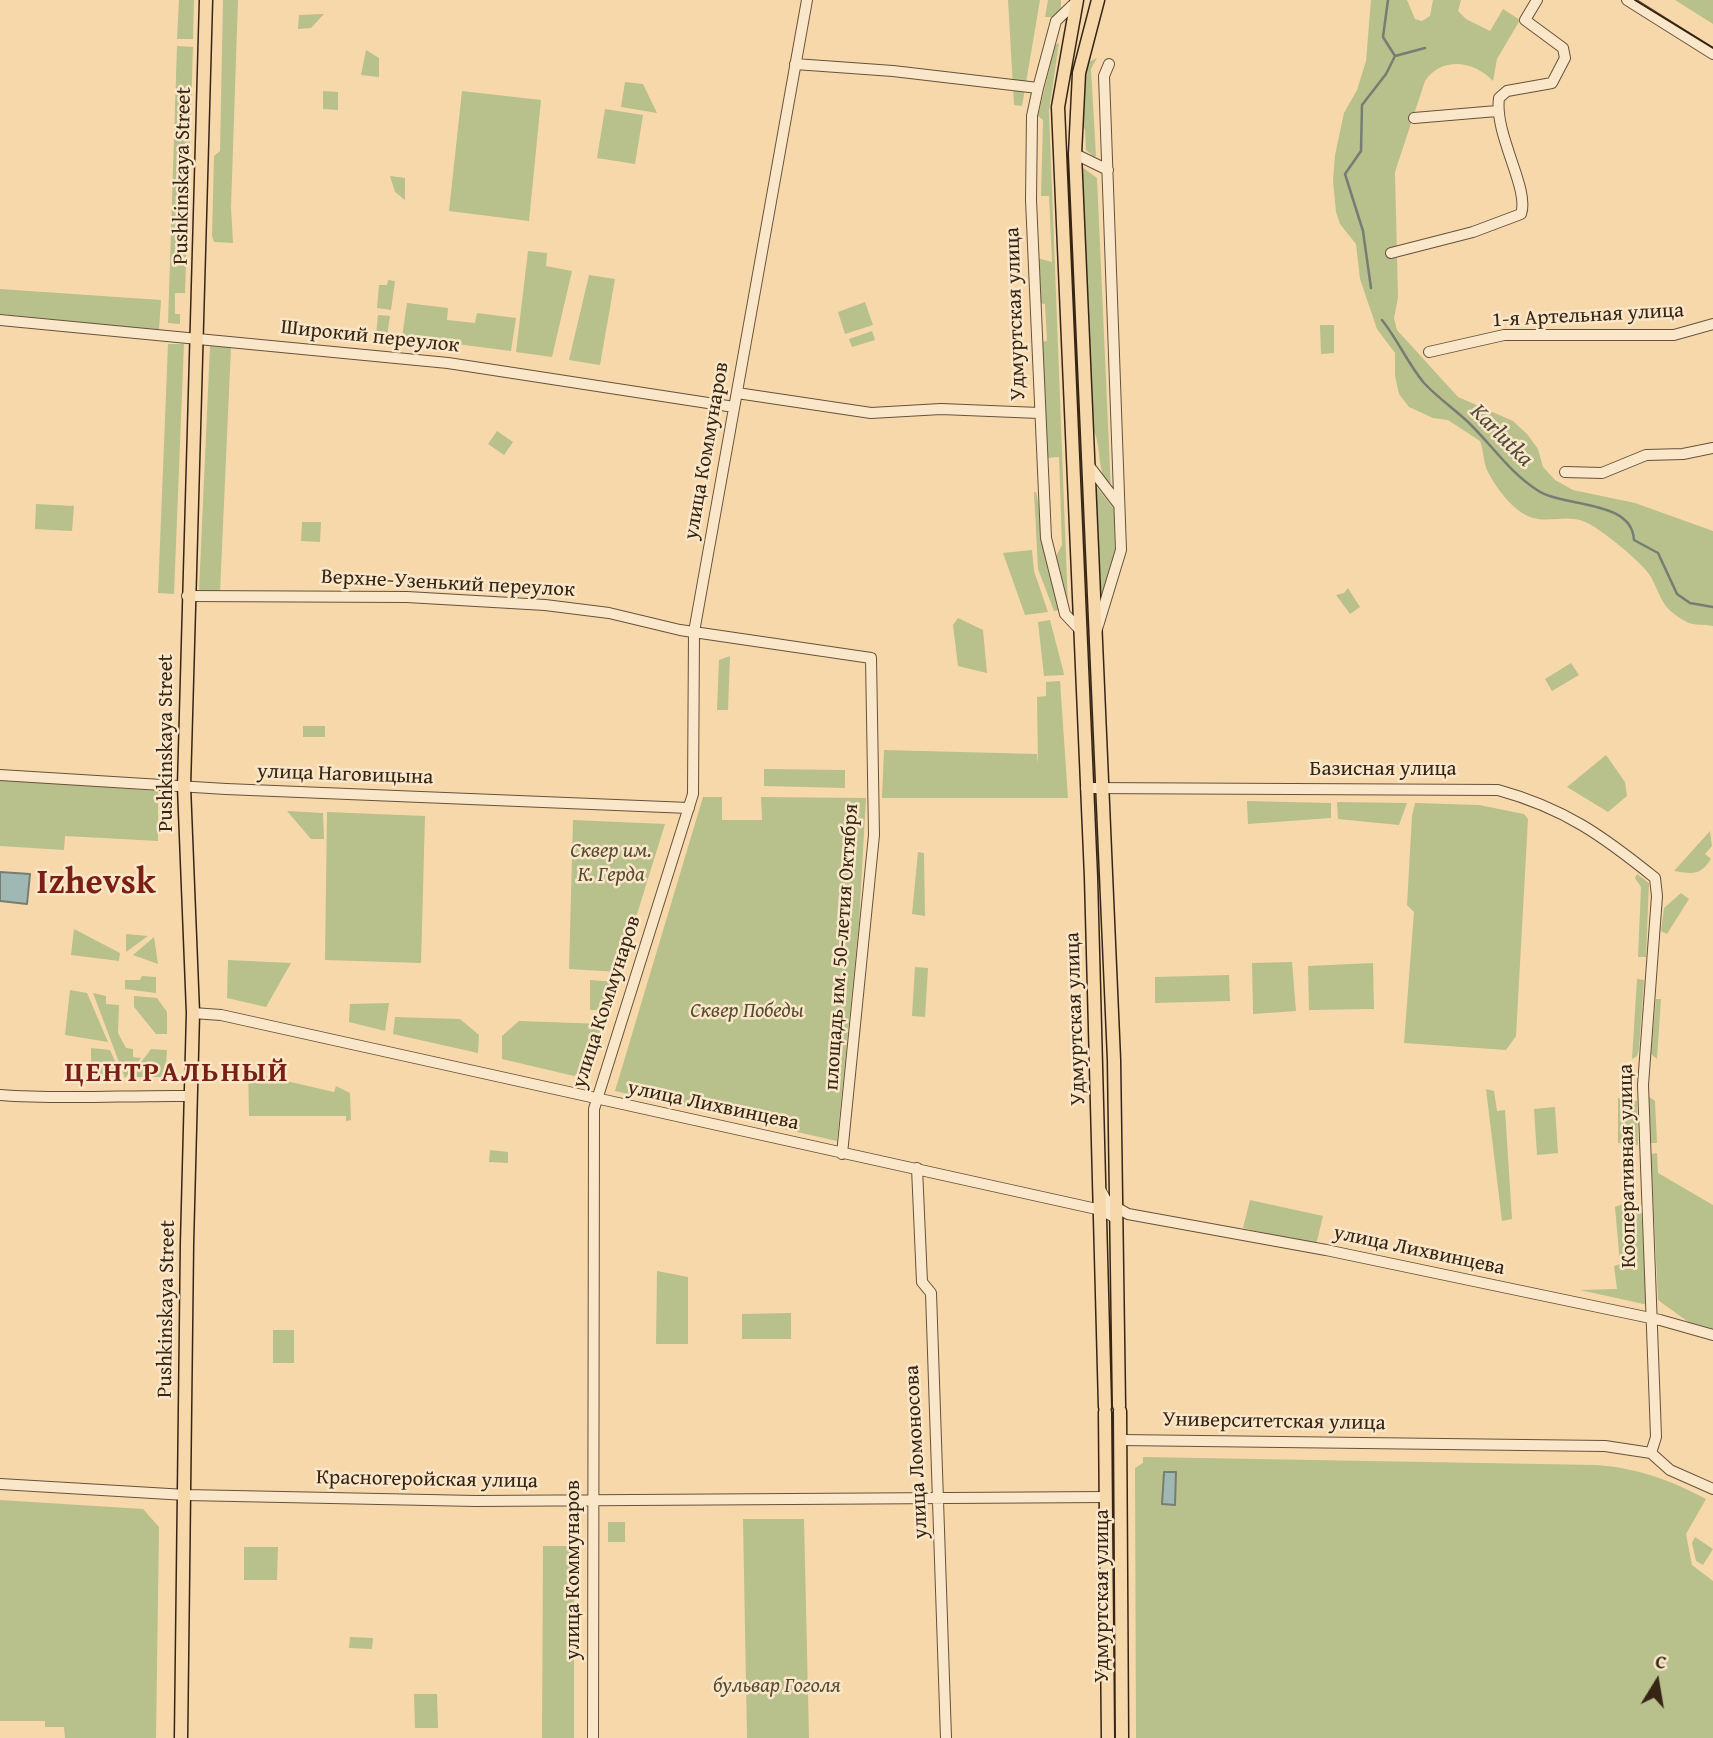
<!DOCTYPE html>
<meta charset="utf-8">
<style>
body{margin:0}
#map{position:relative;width:1713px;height:1738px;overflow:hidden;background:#f7d8ab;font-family:"Gentium Book Plus",serif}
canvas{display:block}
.north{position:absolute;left:1622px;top:1647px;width:70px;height:70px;-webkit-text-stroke:5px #fae6c8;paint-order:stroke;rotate:11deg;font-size:19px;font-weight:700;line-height:28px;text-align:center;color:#362514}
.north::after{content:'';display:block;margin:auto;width:24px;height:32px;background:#362514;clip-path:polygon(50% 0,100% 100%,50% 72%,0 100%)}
</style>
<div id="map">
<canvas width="1713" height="1738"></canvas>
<div class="north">С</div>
</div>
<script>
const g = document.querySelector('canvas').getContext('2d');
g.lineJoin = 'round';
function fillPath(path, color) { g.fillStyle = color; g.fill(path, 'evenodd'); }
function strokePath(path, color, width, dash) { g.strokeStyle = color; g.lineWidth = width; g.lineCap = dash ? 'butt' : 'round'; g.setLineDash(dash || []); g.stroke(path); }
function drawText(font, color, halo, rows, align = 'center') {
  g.font = font + ' "Gentium Book Plus",serif'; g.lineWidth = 5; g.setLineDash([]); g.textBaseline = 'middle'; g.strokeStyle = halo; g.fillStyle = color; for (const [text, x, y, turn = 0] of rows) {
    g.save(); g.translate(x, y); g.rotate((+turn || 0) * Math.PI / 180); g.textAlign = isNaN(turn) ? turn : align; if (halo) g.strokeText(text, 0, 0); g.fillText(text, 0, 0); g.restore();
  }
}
fillPath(new Path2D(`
 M 179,0 L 194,0 L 193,39 L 177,39 Z
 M 223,0 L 238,0 L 231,207 L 233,243 L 214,242 L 212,236 L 214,156 L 220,151 Z
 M 1008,0 L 1040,0 L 1022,106 L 1014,105 Z
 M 1048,0 L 1061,0 L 1061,9 L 1053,17 L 1045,17 Z
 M 1371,0 L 1407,0 L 1415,19 L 1422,21 L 1430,16 L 1433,0 L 1461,0 L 1458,11 L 1466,19 L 1490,31 L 1503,9 L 1520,20 L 1497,59 L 1493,81 C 1474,61 1442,56 1425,81 L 1395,172 L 1398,298 L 1394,318 L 1397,330 L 1458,397 L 1513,421 L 1527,434 L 1538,449 L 1543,467 L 1555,480 L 1573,490 L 1635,503 L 1713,531 L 1713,626 C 1705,624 1694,626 1687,622 C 1661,608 1663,600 1651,577 C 1644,564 1599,527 1585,522 C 1563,512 1542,529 1518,510 C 1507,502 1494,484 1488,472 C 1483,463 1484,451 1480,441 L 1448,420 L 1433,418 L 1409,407 L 1399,394 L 1395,376 L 1395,353 L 1377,329 L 1360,279 L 1356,244 L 1340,224 L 1336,212 L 1333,181 L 1335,155 L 1344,113 L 1357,90 L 1366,61 Z
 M 1675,0 L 1713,0 L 1713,24 Z
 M 324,14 L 311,28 L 298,29 L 299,15 Z
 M 1059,43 L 1049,111 L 1068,608 L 1054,560 L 1062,545 L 1059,457 L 1046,458 L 1041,342 L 1047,341 L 1045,304 L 1039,303 L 1037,258 L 1052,262 L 1049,196 L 1041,196 L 1043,120 L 1038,116 L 1055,45 Z
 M 177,46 L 193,47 L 185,293 L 175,293 L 175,314 L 180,314 L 180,324 L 168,323 Z
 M 366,50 L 379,58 L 379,77 L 361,75 Z
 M 1097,58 L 1091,69 L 1096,156 L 1094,157 L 1086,150 L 1085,130 L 1080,120 L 1087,63 Z
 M 625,82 L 643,84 L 657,113 L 621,107 Z
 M 323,91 L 338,92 L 338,110 L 323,109 Z
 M 462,91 L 541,100 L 529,221 L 449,211 Z
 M 605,109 L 643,115 L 635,164 L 597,158 Z
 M 1082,167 L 1097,178 L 1111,491 C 1095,467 1103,452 1093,428 Z
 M 390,176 L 405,178 L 405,200 L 395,192 Z
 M 528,251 L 547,253 L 546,266 L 572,271 L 552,357 L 516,352 Z
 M 589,275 L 615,279 L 600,365 L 569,360 Z
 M 388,280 L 395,281 L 391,310 L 377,308 L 379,285 L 387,285 Z
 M 0,289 L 161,300 L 159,330 L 0,314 Z
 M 865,302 L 873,325 L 845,334 L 838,312 Z
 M 407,303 L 448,308 L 447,320 L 475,323 L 477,313 L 516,318 L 511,351 L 402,337 Z
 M 378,315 L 390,316 L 387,336 L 376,335 Z
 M 1320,325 L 1334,325 L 1334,353 L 1321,354 Z
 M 872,331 L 875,340 L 852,347 L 849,339 Z
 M 168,344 L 184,344 L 174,594 L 158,593 Z
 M 210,346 L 231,347 L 220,592 L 199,591 Z
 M 497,431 L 513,442 L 504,455 L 488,444 Z
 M 1095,485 L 1114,509 L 1115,554 L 1102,603 Z
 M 1034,492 L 1036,492 L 1060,610 L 1054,611 L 1038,569 Z
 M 36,504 L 74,506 L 72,531 L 35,529 Z
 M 302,522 L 321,522 L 320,542 L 301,541 Z
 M 1032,550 L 1034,571 L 1048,612 L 1025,615 L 1003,553 Z
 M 1348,588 L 1360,607 L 1350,614 L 1336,595 L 1344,593 Z
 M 958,618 L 983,630 L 987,673 L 958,666 L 953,625 Z
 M 1050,620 L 1063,670 L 1064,675 L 1044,676 L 1038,622 Z
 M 730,656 L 728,710 L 717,710 L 719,660 Z
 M 1571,663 L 1579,675 L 1552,691 L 1545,679 Z
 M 1060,681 L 1068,798 L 882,798 L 884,750 L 1037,754 L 1038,764 L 1037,697 L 1046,696 L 1046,682 Z
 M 303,726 L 325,726 L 325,737 L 303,737 Z
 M 1606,755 L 1625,782 L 1627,796 L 1608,812 L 1567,787 Z
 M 764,769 L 845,770 L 845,788 L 764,786 Z
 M 0,779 L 158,791 L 158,841 L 65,836 L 64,850 L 0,846 Z
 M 703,797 L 722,797 L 722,820 L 762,820 L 761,797 L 866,798 L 859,923 L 837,1141 L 615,1091 Z
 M 1247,801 L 1331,803 L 1331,818 L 1248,824 Z
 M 1337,802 L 1407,803 L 1399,825 L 1338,819 Z
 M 1415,803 L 1479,805 L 1524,814 L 1528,819 L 1516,1036 L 1506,1050 L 1404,1043 L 1414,912 L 1407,905 L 1412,816 Z
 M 287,811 L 323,813 L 324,839 L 311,839 Z
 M 327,812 L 425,816 L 421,963 L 325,960 Z
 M 573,820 L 665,824 L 619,972 L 569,969 Z
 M 1710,831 L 1712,846 L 1705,854 L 1711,859 C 1700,876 1693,874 1674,871 Z
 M 918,852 L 924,853 L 925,916 L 912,914 Z
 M 1637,874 L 1649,883 L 1646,957 L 1638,957 L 1641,887 L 1635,878 Z
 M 1681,893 L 1689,899 L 1667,934 L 1661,931 L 1664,908 Z
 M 74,929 L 120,953 L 119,961 L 71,955 Z
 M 126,934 L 148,936 L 126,952 Z
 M 154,937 L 158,964 L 133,955 Z
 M 228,960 L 291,963 L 266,1007 L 227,998 Z
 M 1292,962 L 1296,1011 L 1253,1014 L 1252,963 Z
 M 1373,963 L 1374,1009 L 1309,1010 L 1308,966 Z
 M 915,967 L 928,968 L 925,1017 L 912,1016 Z
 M 1229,975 L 1230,1001 L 1155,1003 L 1155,977 Z
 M 142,976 L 156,977 L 156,993 L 125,989 L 125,980 L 140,980 Z
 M 1637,979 L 1644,980 L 1639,1049 L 1637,1056 L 1632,1059 Z
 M 590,980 L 615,982 L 607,1010 L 590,1010 Z
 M 70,990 L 87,993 L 108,1042 L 65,1035 Z
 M 93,993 L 106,996 L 106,1004 L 119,1005 L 118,1033 L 126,1048 L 133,1049 L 133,1057 L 141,1058 L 125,1078 Z
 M 134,996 L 157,998 L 167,1012 L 167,1034 L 156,1034 L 134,1007 Z
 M 1656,999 L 1661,999 L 1657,1059 L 1651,1054 Z
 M 389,1003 L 385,1031 L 349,1022 L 350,1004 Z
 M 395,1017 L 460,1019 L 479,1035 L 478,1053 L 393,1034 Z
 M 519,1021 L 603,1024 L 588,1071 L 582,1070 L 574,1076 L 502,1059 L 502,1036 Z
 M 91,1048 L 110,1050 L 122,1077 L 91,1076 Z
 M 151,1049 L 167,1050 L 165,1077 L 130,1077 Z
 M 248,1068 L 261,1070 L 260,1075 L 334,1092 L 336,1086 L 350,1093 L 351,1120 L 346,1121 L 346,1116 L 249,1116 Z
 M 1486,1089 L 1494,1091 L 1497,1111 L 1505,1110 L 1512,1219 L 1502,1221 Z
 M 1648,1096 L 1655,1101 L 1657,1143 L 1650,1143 Z
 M 1618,1098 L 1637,1101 L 1638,1145 L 1618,1143 Z
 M 1555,1107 L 1558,1153 L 1537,1155 L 1534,1109 Z
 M 490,1150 L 508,1152 L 508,1163 L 489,1162 Z
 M 1657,1153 L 1658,1173 L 1713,1205 L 1713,1330 L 1691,1324 L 1658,1300 L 1651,1154 Z
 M 1250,1200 L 1323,1216 L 1316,1245 L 1243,1228 Z
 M 1622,1204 L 1637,1205 L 1641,1210 L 1648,1305 L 1580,1290 L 1617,1289 L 1614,1266 L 1620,1264 L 1615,1207 Z
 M 657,1271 L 688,1277 L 688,1344 L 656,1344 Z
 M 791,1313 L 791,1339 L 742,1339 L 742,1314 Z
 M 273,1330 L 294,1330 L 294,1363 L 273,1363 Z
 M 1143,1457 L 1596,1465 C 1638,1468 1670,1480 1706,1499 L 1686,1534 L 1692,1565 L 1713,1581 L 1713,1738 L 1136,1738 L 1135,1468 L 1143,1463 Z
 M 0,1500 L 143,1509 L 159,1527 L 156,1738 L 65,1738 L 64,1727 L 45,1727 L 45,1721 L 0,1721 Z
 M 743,1519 L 804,1519 L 809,1738 L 747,1738 Z
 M 608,1522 L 625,1522 L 625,1542 L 608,1542 Z
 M 1695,1537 L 1713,1549 L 1703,1565 L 1696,1561 L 1692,1543 Z
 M 543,1546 L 574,1546 L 574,1738 L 542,1738 Z
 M 244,1547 L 278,1547 L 277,1580 L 244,1580 Z
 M 350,1637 L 373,1638 L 372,1649 L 349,1648 Z
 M 414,1694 L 437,1694 L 438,1728 L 415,1728 Z`), '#b8c08c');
const water = new Path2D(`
 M 0,872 L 30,874 L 27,904 L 0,901 Z
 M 1164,1472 L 1176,1472 L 1175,1505 L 1162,1504 Z`);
fillPath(water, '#a0b8b3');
strokePath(water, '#767d73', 2);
strokePath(new Path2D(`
 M 1395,56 L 1425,48
 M 1371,288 L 1363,231 L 1345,174 L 1361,151 L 1362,105 L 1386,74 L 1395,56 L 1383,37 L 1388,0
 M 1382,320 C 1398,340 1408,364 1424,383 C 1437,397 1454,409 1468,422 C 1493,446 1508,471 1537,490 C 1563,508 1632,499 1634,540 L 1658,553 L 1677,594 L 1690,603 L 1713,607`), '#767d73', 2.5);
const minor = new Path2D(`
 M 1627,0 L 1713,54
 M 1077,1 L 1056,21 L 1038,88 L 1032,116 L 1031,200 L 1046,538 L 1065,614 L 1080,630
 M 795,64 L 893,71 L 1038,88
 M 1414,118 L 1497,111
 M 1075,154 L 1108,170
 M 1391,253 L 1473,232 L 1521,214 C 1530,189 1494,135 1499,98 L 1507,91 L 1552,83 L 1565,58 L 1563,48 L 1525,20 L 1537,0
 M 0,320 L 448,363 L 734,407
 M 1429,352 L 1504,335 L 1674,335 L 1713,324
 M 737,393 L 871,413 L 941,409 L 1039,413
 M 1090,467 L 1119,505
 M 1565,472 L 1602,473 L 1646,455 L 1683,454 L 1713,448
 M 187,596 L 407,597 L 545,605 L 609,613 L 680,630 L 871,658 L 874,835 L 842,1154
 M 1097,629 L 1121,550 L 1104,76 L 1109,64
 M 0,775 L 226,789 L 689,808
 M 1086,788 L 1498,790 C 1564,808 1603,836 1655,878 L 1657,896 L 1643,1085 L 1655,1409 L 1656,1437 L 1651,1453
 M 193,1013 L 221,1015 L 1101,1210 L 1116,1218
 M 0,1095 C 63,1100 127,1095 190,1096
 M 917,1168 L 922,1282 L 931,1293 L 946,1738
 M 1101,1191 L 1107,1202 L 1128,1214 L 1326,1250 L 1660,1320 L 1713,1335
 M 1120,1440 L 1605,1446 L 1651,1453 L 1670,1470 L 1713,1489
 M 0,1484 L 186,1495 L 476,1501 L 1106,1497
 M 593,1738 L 594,1109 L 693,794 L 694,632 L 807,0`);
const major = new Path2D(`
 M 1077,0 L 1058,107 L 1091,877 L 1105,1407
 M 1098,0 L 1079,73 L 1075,154 L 1114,1060 L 1119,1406
 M 1120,1411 L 1122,1738
 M 1105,1412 L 1108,1738
 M 181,1738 L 187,1244 L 193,1013 L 184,786 L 206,0`);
strokePath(minor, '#66523a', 12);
strokePath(major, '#362514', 15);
strokePath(minor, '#fae6c8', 10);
strokePath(major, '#f7d8ab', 12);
strokePath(new Path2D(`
 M 1635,0 L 1713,48`), '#362514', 2);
drawText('21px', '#362514', '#fae6c8', [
 ["Pushkinskaya Street",183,176,-89],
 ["Удмуртская улица",1016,314,-92],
 ["1-я Артельная улица",1588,316,-3],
 ["Широкий переулок",370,337,6],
 ["улица Коммунаров",707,451,-80],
 ["Верхне-Узенький переулок",448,584,3],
 ["Pushkinskaya Street",167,743,-90],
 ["Базисная улица",1383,770],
 ["улица Наговицына",345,775,2],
 ["площадь им. 50-летия Октября",842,947,-86],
 ["улица Коммунаров",607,1002,-72],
 ["Удмуртская улица",1076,1019,-92],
 ["улица Лихвинцева",713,1106,12],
 ["Кооперативная улица",1628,1166,-91],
 ["улица Лихвинцева",1419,1251,12],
 ["Pushkinskaya Street",167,1309,-89],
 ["Университетская улица",1274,1422,1],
 ["улица Ломоносова",917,1452,-93],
 ["Красногеройская улица",427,1480,1],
 ["улица Коммунаров",574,1570,-90],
 ["Удмуртская улица",1103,1596,-90]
]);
drawText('italic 21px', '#564c32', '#fae6c8', [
 ["Сквер им.",611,852],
 ["К. Герда",611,876],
 ["Сквер Победы",747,1012],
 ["бульвар Гоголя",777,1687]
]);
drawText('italic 23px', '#504a3c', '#fae6c8', [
 ["Karlutka",1501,436,45]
]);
g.letterSpacing = '2px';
drawText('bold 28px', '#7a1f14', '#fae6c8', [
 ["ЦЕНТРАЛЬНЫЙ",177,1074]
]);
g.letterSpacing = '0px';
drawText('bold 35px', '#7a1f14', '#fae6c8', [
 ["Izhevsk",96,884]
]);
</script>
